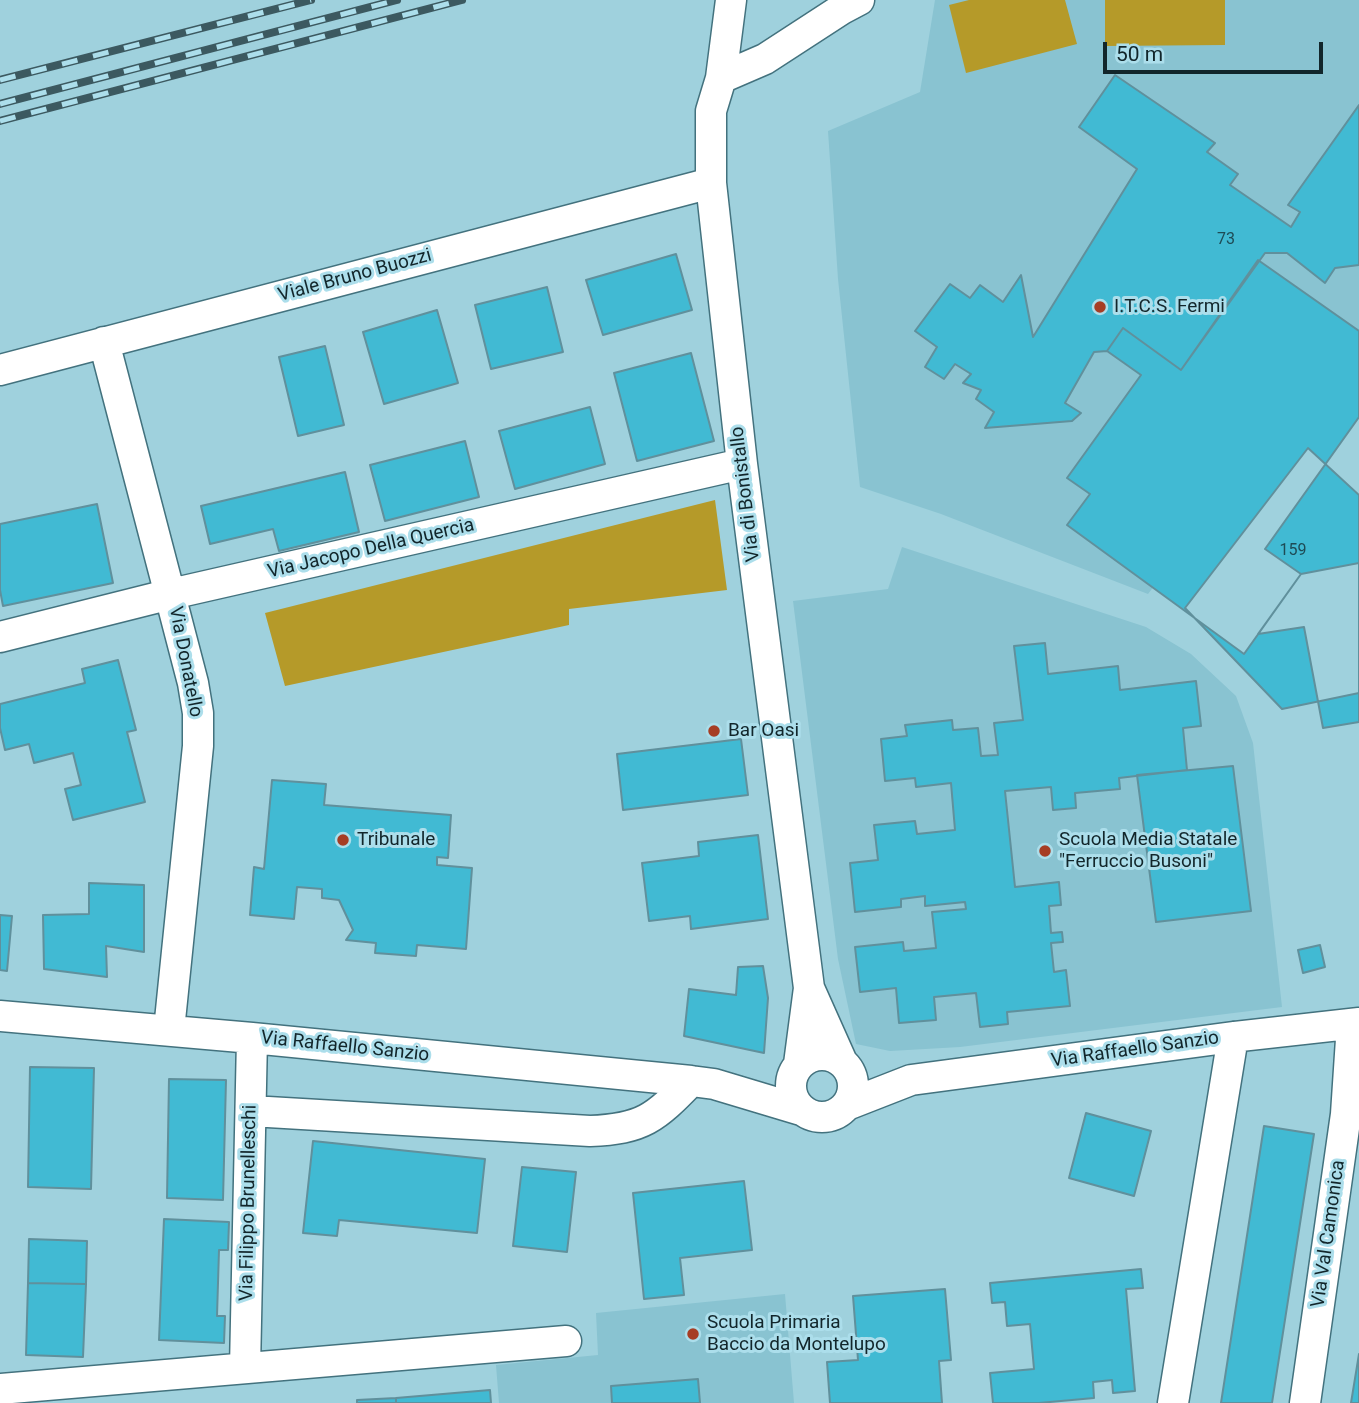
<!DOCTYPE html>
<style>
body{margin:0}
#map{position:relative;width:1359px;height:1403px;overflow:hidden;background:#9fd1dd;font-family:Roboto,sans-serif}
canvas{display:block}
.scale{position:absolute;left:1103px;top:42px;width:220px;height:32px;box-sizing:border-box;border:4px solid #12262b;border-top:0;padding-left:9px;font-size:21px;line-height:24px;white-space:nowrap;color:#12262b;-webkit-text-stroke:5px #acdeeb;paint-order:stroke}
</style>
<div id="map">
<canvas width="1359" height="1403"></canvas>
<div class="scale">50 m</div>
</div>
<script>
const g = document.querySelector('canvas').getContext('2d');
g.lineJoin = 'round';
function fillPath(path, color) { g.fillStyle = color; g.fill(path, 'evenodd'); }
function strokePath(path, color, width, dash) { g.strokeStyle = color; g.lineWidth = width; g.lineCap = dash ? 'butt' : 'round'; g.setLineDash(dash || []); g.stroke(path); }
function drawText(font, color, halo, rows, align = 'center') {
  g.font = font + ' Roboto,sans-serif'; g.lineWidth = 6; g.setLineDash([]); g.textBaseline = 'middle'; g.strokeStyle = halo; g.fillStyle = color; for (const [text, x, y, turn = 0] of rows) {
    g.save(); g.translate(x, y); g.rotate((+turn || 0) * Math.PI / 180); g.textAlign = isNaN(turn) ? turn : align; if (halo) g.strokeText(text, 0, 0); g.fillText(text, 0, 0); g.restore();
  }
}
fillPath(new Path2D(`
 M 935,0 L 1359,0 L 1359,338 L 1347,335 L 1148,594 L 941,514 L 860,487 L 838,279 L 828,131 L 920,92 Z
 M 902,547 L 1146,627 L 1191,654 L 1236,696 L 1253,743 L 1282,1007 L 960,1047 L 890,1051 L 856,1044 L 838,959 L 793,601 L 888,589 Z
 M 785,1294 L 794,1403 L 499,1403 L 496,1365 L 598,1355 L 596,1313 Z`), '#89c3d1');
fillPath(new Path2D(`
 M 969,0 L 1065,0 L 1077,44 L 966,73 L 949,5 Z
 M 1105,0 L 1225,0 L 1225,45 L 1105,46 Z
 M 715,500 L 727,590 L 569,609 L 569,625 L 285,686 L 265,613 Z`), '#b59a29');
const building = new Path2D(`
 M 1115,75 L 1215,143 L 1207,152 L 1238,174 L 1230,185 L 1291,227 L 1300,212 L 1288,205 L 1359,105 L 1359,265 L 1335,268 L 1325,283 L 1287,253 L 1265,253 L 1181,370 L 1123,328 L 1107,351 L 1094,352 L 1065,403 L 1081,413 L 1072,421 L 985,428 L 994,412 L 976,399 L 981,390 L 963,383 L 971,374 L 955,364 L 944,379 L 925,367 L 937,347 L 915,331 L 950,284 L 970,298 L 980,285 L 1003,302 L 1021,275 L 1033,337 L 1137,169 L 1079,127 Z
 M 676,254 L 692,310 L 603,335 L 586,280 Z
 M 1258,260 L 1359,331 L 1359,417 L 1265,549 L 1301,574 L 1244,654 L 1067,525 L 1090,494 L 1067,478 L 1141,375 L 1107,351 L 1123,328 L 1181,370 Z
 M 547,287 L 563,352 L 491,369 L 475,305 Z
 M 437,310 L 458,383 L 384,404 L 363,332 Z
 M 325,346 L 344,425 L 298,436 L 279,357 Z
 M 691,353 L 714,441 L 637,461 L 614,373 Z
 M 590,407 L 605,464 L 515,489 L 499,431 Z
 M 465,441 L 479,497 L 385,521 L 370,465 Z
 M 1308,448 L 1359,495 L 1359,693 L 1282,709 L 1185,608 Z
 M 345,472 L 359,532 L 279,551 L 273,529 L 210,544 L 201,506 Z
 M 97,504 L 113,583 L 3,606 L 0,590 L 0,524 Z
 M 1359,563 L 1359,722 L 1323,728 L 1304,627 L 1258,634 L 1301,574 Z
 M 1045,643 L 1048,674 L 1118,666 L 1120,690 L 1196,681 L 1201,726 L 1183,728 L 1187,770 L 1119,778 L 1120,789 L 1075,793 L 1076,808 L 1053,810 L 1051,787 L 1005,791 L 1015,887 L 1059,882 L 1061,905 L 1049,906 L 1051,933 L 1062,932 L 1063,942 L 1051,943 L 1054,972 L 1066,970 L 1070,1006 L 1007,1012 L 1008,1024 L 980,1027 L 976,993 L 934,997 L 936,1020 L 899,1023 L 896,988 L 860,992 L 855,947 L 903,942 L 904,951 L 936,948 L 932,912 L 966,909 L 965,902 L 925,906 L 925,896 L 901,899 L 901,907 L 855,912 L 850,863 L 878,860 L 874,825 L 915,821 L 917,834 L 955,830 L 951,783 L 916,787 L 915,778 L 885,781 L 881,739 L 907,736 L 905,725 L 952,720 L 953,730 L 978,728 L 981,756 L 998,755 L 994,723 L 1023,720 L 1014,646 Z
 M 118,660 L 136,730 L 127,732 L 145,802 L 73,820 L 65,789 L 81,785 L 73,753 L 34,763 L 29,744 L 5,750 L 0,728 L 0,704 L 85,683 L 82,669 Z
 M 741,739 L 748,795 L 623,810 L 617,754 Z
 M 1233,766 L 1251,911 L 1156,922 L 1137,775 Z
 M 272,780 L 326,784 L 324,805 L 451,815 L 448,858 L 437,857 L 437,865 L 472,868 L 466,949 L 417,945 L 416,956 L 375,953 L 376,943 L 346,940 L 353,930 L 339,900 L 322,898 L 322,889 L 297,887 L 294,919 L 250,915 L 254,867 L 264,869 Z
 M 758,835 L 768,919 L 691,929 L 690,916 L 649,921 L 642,863 L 699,856 L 698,842 Z
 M 89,883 L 144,885 L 144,952 L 106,946 L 107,977 L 44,969 L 43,915 L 89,914 Z
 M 0,915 L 12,916 L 7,971 L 0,970 Z
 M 1320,945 L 1325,967 L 1303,973 L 1298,950 Z
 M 763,966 L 768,998 L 764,1053 L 684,1036 L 689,989 L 736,995 L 738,967 Z
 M 30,1067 L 94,1068 L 91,1189 L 28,1187 Z
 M 169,1079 L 226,1080 L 223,1200 L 167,1198 Z
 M 1086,1113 L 1151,1131 L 1134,1196 L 1069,1178 Z
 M 1264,1126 L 1314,1134 L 1272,1403 L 1221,1403 Z
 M 313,1141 L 485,1159 L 477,1233 L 339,1220 L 337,1236 L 303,1233 Z
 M 522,1167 L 576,1172 L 567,1252 L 513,1246 Z
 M 744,1181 L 752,1250 L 680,1258 L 684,1295 L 644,1299 L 633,1193 Z
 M 164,1219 L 229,1222 L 228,1250 L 219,1250 L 217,1316 L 225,1316 L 224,1343 L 159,1340 Z
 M 29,1239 L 87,1241 L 86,1284 L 28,1283 Z
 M 1141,1269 L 1143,1288 L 1126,1289 L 1135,1391 L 1113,1393 L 1112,1380 L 1093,1382 L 1094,1398 L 1039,1403 L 993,1403 L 990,1373 L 1034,1369 L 1030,1324 L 1007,1326 L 1005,1302 L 992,1303 L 990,1283 Z
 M 28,1283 L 86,1284 L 83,1357 L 26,1355 Z
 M 945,1289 L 951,1360 L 939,1361 L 942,1403 L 830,1403 L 827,1362 L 858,1360 L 853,1296 Z
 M 1359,1354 L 1359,1403 L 1351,1403 Z
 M 698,1379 L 700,1403 L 612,1403 L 611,1386 Z
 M 490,1390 L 491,1403 L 396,1403 L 396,1398 Z
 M 396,1398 L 396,1403 L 357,1403 L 357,1400 Z`);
fillPath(building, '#41bad3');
strokePath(building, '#60909c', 2);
const minor = new Path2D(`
 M 731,0 L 721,78 L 711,111 L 711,183 L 742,464 L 809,988 L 799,1064
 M 721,78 L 765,59 L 842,9 L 859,0
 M 104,342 L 193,683 L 198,713 L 198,746 L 169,1030
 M 0,370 L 711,183
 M 0,637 L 171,594 L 742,464
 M 809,988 L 842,1062
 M 0,1016 L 252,1038 L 691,1081 L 714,1084 L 804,1111
 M791 1086a31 31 0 1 1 62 0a31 31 0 1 1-62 0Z
 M 847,1105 L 911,1080 L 1233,1037 L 1359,1023
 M 251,1111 L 590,1131 C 643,1129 655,1118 691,1081
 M 245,1368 L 252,1038
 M 0,1389 L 566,1341
 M 1173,1403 L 1233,1037
 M 1305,1403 L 1346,1114 L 1352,1024`);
strokePath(minor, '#43727e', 33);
strokePath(minor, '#fff', 30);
const rail = new Path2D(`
 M 0,80 L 311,0
 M 0,104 L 397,0
 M 0,121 L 462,0`);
strokePath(rail, '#3c5960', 8);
strokePath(rail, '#acdeeb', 5, [16]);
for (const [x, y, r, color] of [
 [1100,307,7,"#a63d24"],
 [714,731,7,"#a63d24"],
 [343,840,7,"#a63d24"],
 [1045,851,7,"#a63d24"],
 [693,1334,7,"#a63d24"]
]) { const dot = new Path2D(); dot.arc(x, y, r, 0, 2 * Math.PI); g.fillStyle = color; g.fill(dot); strokePath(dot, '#acdeeb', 2.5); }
drawText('16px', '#1e4b55', null, [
 ["73",1226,240],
 ["159",1293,551]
]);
drawText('19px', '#12262b', '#acdeeb', [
 ["Viale Bruno Buozzi",355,276,-15],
 ["Via di Bonistallo",746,494,-97],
 ["Via Jacopo Della Quercia",371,549,-13],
 ["Via Donatello",185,662,79],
 ["Via Raffaello Sanzio",345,1047,6],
 ["Via Raffaello Sanzio",1135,1050,-8],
 ["Via Filippo Brunelleschi",249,1203,-89],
 ["Via Val Camonica",1329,1234,-82]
]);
drawText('19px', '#12262b', '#acdeeb', [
 ["I.T.C.S. Fermi",1114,307],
 ["Bar Oasi",728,731],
 ["Tribunale",357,840],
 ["Scuola Media Statale",1059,840],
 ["\"Ferruccio Busoni\"",1059,862],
 ["Scuola Primaria",707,1323],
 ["Baccio da Montelupo",707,1345]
], 'left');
</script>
